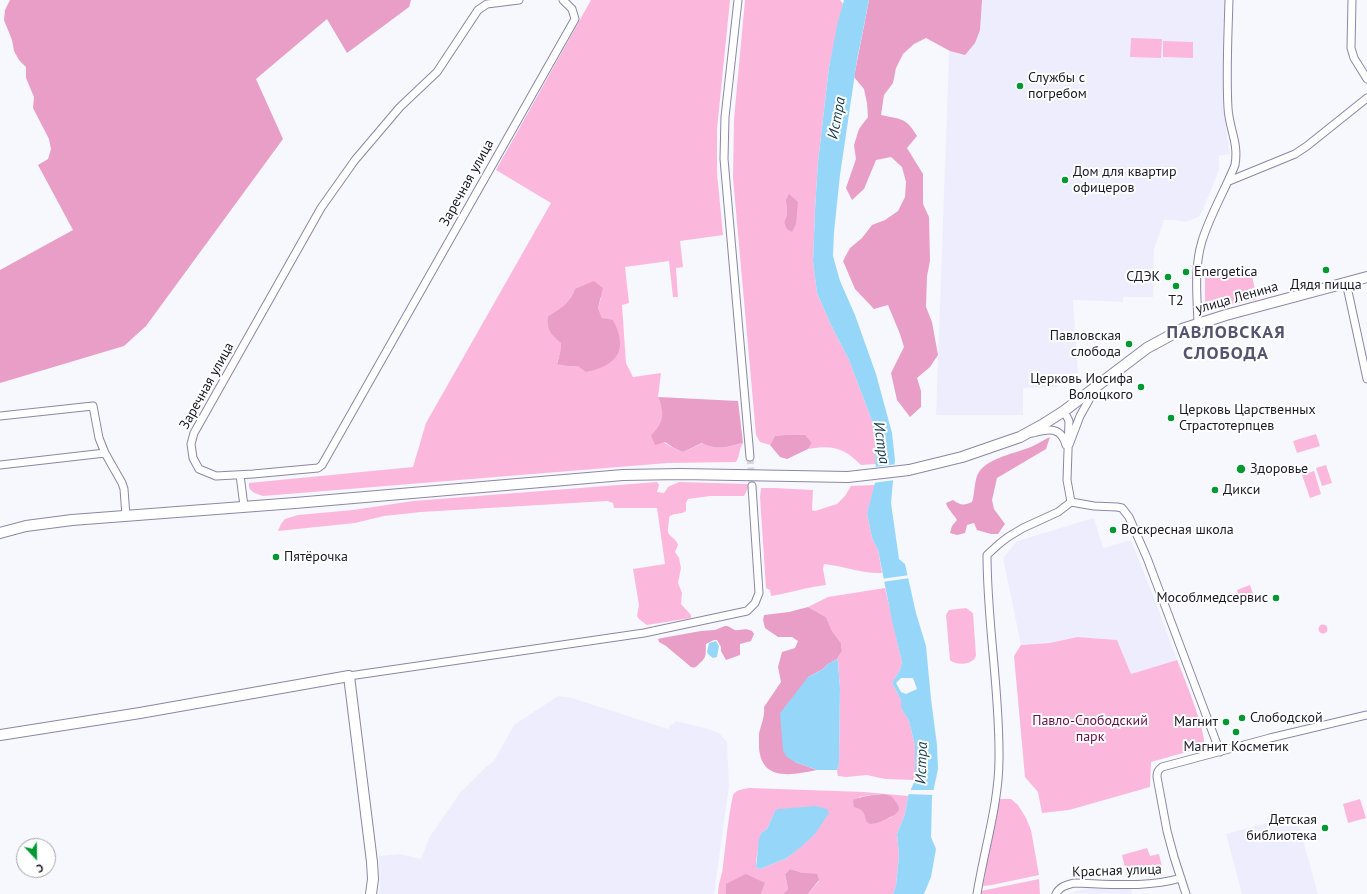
<!DOCTYPE html>
<meta charset="utf-8">
<style>
body{margin:0}
#map{position:relative;width:1367px;height:894px;overflow:hidden;background:#f7f7fe;font-family:"PT Sans",sans-serif}
canvas{display:block}
.north{position:absolute;left:16px;top:838px;width:40px;height:40px;box-sizing:border-box;background:#fff;border:1px solid #a4a3a9;border-radius:50%;rotate:158deg;font-size:11px;font-weight:700;line-height:16px;text-align:center;color:#1b1a27}
.north::after{content:'';display:block;margin:auto;width:14px;height:18px;background:#009831;clip-path:polygon(50% 0,100% 100%,50% 72%,0 100%)}
</style>
<div id="map">
<canvas width="1367" height="894"></canvas>
<div class="north">С</div>
</div>
<script>
const g = document.querySelector('canvas').getContext('2d');
g.lineJoin = 'round';
function fillPath(path, color) { g.fillStyle = color; g.fill(path, 'evenodd'); }
function strokePath(path, color, width, dash) { g.strokeStyle = color; g.lineWidth = width; g.lineCap = dash ? 'butt' : 'round'; g.setLineDash(dash || []); g.stroke(path); }
function drawText(font, color, halo, rows, align = 'center') {
  g.font = font + ' "PT Sans",sans-serif'; g.lineWidth = 4; g.setLineDash([]); g.textBaseline = 'middle'; g.strokeStyle = halo; g.fillStyle = color; for (const [text, x, y, turn = 0] of rows) {
    g.save(); g.translate(x, y); g.rotate((+turn || 0) * Math.PI / 180); g.textAlign = isNaN(turn) ? turn : align; if (halo) g.strokeText(text, 0, 0); g.fillText(text, 0, 0); g.restore();
  }
}
fillPath(new Path2D(`
 M 951,0 L 1225,0 L 1225,22 L 1223,22 L 1223,107 L 1230,154 L 1219,156 L 1219,170 L 1202,212 L 1198,217 L 1186,222 L 1174,220 L 1164,220 L 1154,249 L 1153,297 L 1123,297 L 1123,302 L 1073,300 L 1078,373 L 1057,375 L 1057,387 L 1023,388 L 1023,415 L 936,415 Z
 M 1094,518 L 1103,548 L 1131,540 L 1155,600 L 1177,660 L 1131,674 L 1117,640 L 1077,637 L 1050,643 L 1021,645 L 1003,558 L 1017,541 Z
 M 558,696 L 572,698 L 668,729 L 671,724 L 674,724 L 675,721 L 705,728 L 719,733 L 727,742 L 729,786 L 714,894 L 378,894 L 380,888 L 379,856 L 399,854 L 421,859 L 429,838 L 460,793 L 486,767 L 494,761 L 514,725 Z
 M 1296,815 L 1318,894 L 1242,894 L 1226,834 Z
 M 1099,886 L 1131,888 L 1132,894 L 1068,893 Z`), '#eeedfe');
fillPath(new Path2D(`
 M 591,0 L 730,0 L 717,129 L 717,173 L 723,235 L 680,241 L 683,267 L 676,268 L 678,297 L 673,297 L 669,261 L 625,267 L 629,303 L 622,305 L 626,363 L 633,377 L 661,373 L 658,397 L 662,407 L 663,417 L 659,428 L 651,435 C 662,441 672,448 683,452 L 703,443 C 719,451 726,447 743,443 C 739,449 740,456 736,462 L 668,463 L 263,496 C 255,493 248,492 249,483 L 413,467 L 426,423 L 551,203 L 496,170 ZM 575,289 L 601,298 L 598,308 L 602,318 L 613,321 L 578,366 L 567,366 L 557,363 L 560,353 L 561,343 L 548,316 C 560,309 570,303 575,289 Z
 M 745,0 L 840,0 L 843,4 L 829,67 L 818,162 L 815,210 L 813,261 L 817,293 L 830,323 L 849,360 L 872,421 L 875,442 L 876,464 L 861,465 C 843,447 832,445 808,449 L 812,443 L 804,435 L 775,436 L 770,445 L 760,442 L 756,435 L 733,178 L 734,119 ZM 786,200 L 792,232 L 784,222 L 787,215 Z
 M 1131,38 L 1162,39 L 1161,58 L 1130,57 Z
 M 1163,41 L 1193,42 L 1193,58 L 1163,57 Z
 M 1251,271 L 1257,299 L 1207,310 L 1205,308 L 1205,276 L 1225,276 Z
 M 1316,434 L 1320,446 L 1297,453 L 1293,441 Z
 M 1326,465 L 1332,483 L 1322,486 L 1316,468 Z
 M 1314,471 L 1321,494 L 1310,498 L 1302,475 Z
 M 657,482 L 659,485 L 657,492 L 664,493 L 668,487 L 679,482 L 748,484 L 748,488 L 744,496 L 710,496 L 688,499 L 686,503 L 686,511 C 681,515 674,512 669,517 C 670,521 666,530 669,534 C 672,538 676,539 678,545 L 675,552 L 679,558 L 681,568 L 678,583 L 682,593 L 681,604 L 691,615 L 691,618 L 647,625 L 639,619 L 637,616 L 639,605 L 633,569 L 665,564 L 657,508 L 614,508 L 613,503 L 607,501 L 421,512 L 384,516 L 355,523 L 278,531 L 281,524 L 285,519 L 298,515 L 353,510 L 413,501 Z
 M 875,485 L 867,513 L 872,538 L 878,550 L 882,573 C 863,574 844,566 824,564 L 823,569 L 826,585 C 807,587 790,593 771,596 L 770,590 L 766,588 L 760,497 L 761,488 L 774,488 L 813,490 L 812,510 L 815,511 L 837,504 L 845,496 L 851,486 Z
 M 1250,585 L 1254,596 L 1240,600 L 1237,590 Z
 M 885,588 L 902,662 L 900,670 L 892,683 L 901,700 L 901,708 L 909,721 L 915,746 L 915,780 L 885,779 L 867,775 L 846,777 L 838,776 L 837,770 L 839,764 L 840,688 L 838,662 L 837,659 L 842,651 L 841,643 L 832,631 L 826,617 L 808,607 L 828,597 Z
 M 966,608 L 973,613 L 976,656 C 973,665 956,666 950,660 L 946,615 L 949,610 Z
 M1318.5 629a4.5 4.5 0 1 1 9 0a4.5 4.5 0 1 1-9 0Z
 M 1077,637 L 1117,640 L 1131,674 L 1177,660 C 1183,675 1208,735 1204,747 L 1151,762 L 1150,787 L 1069,810 L 1042,813 L 1038,792 L 1025,777 L 1014,656 L 1021,645 L 1050,643 Z
 M 750,788 L 864,792 L 908,796 L 905,814 L 897,834 L 899,855 L 896,886 L 893,894 L 808,894 L 819,881 L 803,873 L 790,869 L 785,874 L 788,889 L 783,894 L 761,894 L 765,883 L 726,884 L 726,894 L 718,894 C 718,884 722,876 723,866 C 726,842 728,819 733,795 C 737,789 744,789 750,788 ZM 883,794 L 892,817 L 872,824 L 866,820 C 864,811 861,807 859,797 L 871,795 ZM 775,811 L 815,834 L 787,858 L 760,869 L 756,867 L 756,861 L 761,833 L 767,829 Z
 M 998,799 L 1011,799 L 1018,805 L 1026,818 L 1031,830 L 1039,875 L 992,885 L 983,886 Z
 M 1360,799 L 1366,818 L 1348,823 L 1343,804 Z
 M 1147,848 L 1150,856 L 1159,854 L 1162,867 L 1127,876 L 1122,855 Z
 M 1039,879 L 1040,894 L 981,894 L 981,891 Z`), '#fbb8dc');
fillPath(new Path2D(`
 M 10,0 L 411,0 L 409,7 L 347,53 L 327,19 L 256,79 L 283,139 L 146,326 L 124,346 L 0,383 L 0,270 L 73,230 L 38,165 L 48,159 L 51,149 L 49,139 L 33,108 L 34,97 L 26,78 L 26,67 L 19,60 L 14,51 L 12,40 L 4,20 L 5,10 Z
 M 869,0 L 982,0 L 980,30 L 975,43 L 965,55 L 950,51 L 926,38 L 914,44 L 903,54 L 896,68 L 893,83 L 884,95 L 881,115 C 901,120 905,116 917,136 L 907,148 L 923,174 L 923,204 L 929,217 L 930,261 L 927,276 L 926,307 L 932,322 L 938,355 L 930,367 L 917,378 L 921,391 L 921,407 L 910,417 L 897,400 L 891,373 L 904,347 L 900,334 L 888,305 L 874,309 L 855,289 L 843,261 L 850,248 L 862,238 L 872,225 L 885,220 L 898,211 L 905,197 L 906,182 L 902,167 L 891,157 L 876,160 L 864,189 L 852,200 L 846,188 L 856,159 L 854,145 L 859,129 L 868,117 L 867,103 L 864,89 L 854,77 Z
 M 789,194 L 798,202 L 796,224 L 792,232 L 787,229 L 784,222 L 787,215 L 786,200 Z
 M 594,281 L 603,288 L 598,308 L 602,318 L 613,320 C 629,350 617,366 586,372 L 578,366 L 567,366 L 557,364 L 560,353 L 561,343 C 550,333 547,331 548,316 C 560,309 570,303 575,289 Z
 M 658,397 L 738,401 L 743,443 C 725,447 719,451 702,443 L 683,452 L 674,448 L 665,442 L 655,445 L 651,435 C 664,423 665,413 658,397 Z
 M 786,435 L 805,435 L 812,443 L 808,449 L 787,459 L 780,457 L 770,445 L 775,436 Z
 M 1050,437 L 1046,449 L 997,478 L 992,500 L 994,509 L 1005,524 L 998,534 L 991,534 L 977,530 L 974,523 L 967,525 L 965,533 L 957,535 L 950,533 L 952,526 L 957,520 C 953,513 948,510 946,503 L 953,500 C 960,505 964,506 972,502 C 975,494 974,479 979,472 C 988,458 1016,453 1031,447 C 1038,444 1043,440 1050,437 Z
 M 808,607 L 826,617 L 832,631 L 841,643 L 842,651 L 837,659 L 828,664 L 823,669 L 808,677 L 795,762 L 817,770 C 792,775 761,782 759,747 C 759,743 759,738 759,734 C 761,724 765,717 764,707 L 781,682 L 778,667 L 782,652 L 795,648 L 798,641 L 792,637 L 778,637 L 765,628 L 763,620 L 764,615 L 789,612 Z
 M 725,626 C 730,626 730,628 735,630 C 740,631 744,627 752,631 L 754,634 L 751,641 L 740,644 L 740,655 L 726,660 L 721,651 L 721,647 L 717,640 L 714,640 L 706,644 C 705,655 708,656 699,664 C 696,667 695,668 691,667 L 666,646 L 659,642 L 658,639 L 662,638 L 701,631 L 715,630 Z
 M 883,794 L 891,796 C 894,799 899,805 899,809 C 899,815 877,824 871,824 C 864,823 866,816 863,812 C 861,809 857,808 854,807 L 853,800 C 863,796 872,795 883,794 Z
 M 790,869 L 803,873 L 817,874 L 819,880 L 808,894 L 783,894 L 788,889 L 785,874 Z
 M 746,874 L 765,883 L 761,894 L 726,894 L 726,884 Z`), '#e89ec6');
fillPath(new Path2D(`
 M 844,0 L 869,0 L 857,60 L 840,175 L 834,232 L 833,256 L 840,281 L 855,315 L 876,374 L 892,433 L 895,460 L 891,503 L 899,559 L 905,564 L 916,613 L 926,646 L 931,699 L 937,745 L 938,769 L 932,797 L 931,837 L 936,849 L 931,877 L 924,894 L 893,894 L 896,886 L 899,855 L 897,834 L 905,814 L 908,796 L 915,780 L 915,746 L 909,721 L 901,708 L 901,700 L 892,683 L 900,670 L 902,662 L 892,621 L 878,550 L 872,538 L 867,513 L 876,479 L 875,442 L 872,421 L 849,360 L 830,323 L 817,293 L 813,261 L 815,210 L 818,162 L 829,67 L 838,21 ZM 901,678 L 913,678 L 917,689 L 906,694 L 901,692 L 896,683 Z
 M 716,641 L 719,646 L 717,657 L 713,658 L 709,655 L 707,652 L 709,643 Z
 M 837,659 L 838,662 L 840,688 L 839,764 L 837,770 L 817,770 L 795,762 L 787,757 L 783,751 L 780,713 L 808,677 L 823,669 L 828,664 Z
 M 816,806 L 827,809 L 829,813 L 815,834 L 802,846 L 787,858 L 760,869 L 756,867 L 759,839 L 761,833 L 767,829 L 775,811 L 778,809 Z`), '#96d7f9');
fillPath(new Path2D(`
 M 897,464 L 895,480 L 873,483 L 874,467 Z
 M 910,575 L 910,578 L 882,582 L 881,579 Z
 M 909,790 L 935,790 L 934,795 L 907,794 Z`), '#f7f7fe');
strokePath(new Path2D(`
 M 750,457 L 752,486`), '#d6d6de', 7, [7, 3.5]);
const street = new Path2D(`
 M 519,0 L 487,4 L 478,10 L 437,72 L 400,107 L 355,160 L 321,208 L 194,433 L 191,444 L 193,458 L 199,469 L 216,476 L 253,474 L 318,468 L 322,465 L 575,19 L 572,9 L 563,0
 M 738,0 L 725,117 L 724,159 L 750,457
 M 1352,0 L 1351,48 L 1354,58 L 1367,79
 M 1229,181 L 1295,154 L 1307,146 L 1367,98
 M 1346,282 L 1367,379
 M 1198,323 C 1197,296 1194,267 1202,241 C 1210,215 1225,190 1235,165 C 1239,142 1229,129 1228,108 C 1226,73 1228,35 1229,0
 M 1064,411 L 1069,421 L 1067,480 L 1071,502
 M 0,416 L 93,406 L 99,438 L 105,453 L 122,483 L 124,489 L 126,516
 M 1033,433 C 1048,429 1061,426 1066,445
 M 1069,445 L 1080,416 L 1094,391
 M 0,465 L 105,453
 M 240,475 L 244,506
 M 1071,502 L 1094,506 L 1117,507 L 1122,508 L 1129,517 L 1147,558 L 1220,752
 M 349,676 L 644,633 L 747,611 L 755,603 L 759,593 L 752,486
 M 977,894 C 984,850 999,803 999,759 C 1000,691 987,624 987,555 L 999,544 L 1008,537 L 1023,528 L 1058,512 L 1071,502
 M 1056,894 C 1060,886 1067,885 1074,883 C 1110,884 1147,888 1181,878
 M 1186,894 L 1174,857 L 1167,831 L 1157,777 C 1157,772 1158,770 1162,767 L 1270,738 L 1367,715`);
const secondary = new Path2D(`
 M 0,533 L 26,526 L 72,520 L 295,503 L 623,475 L 681,474 L 848,477 L 909,470 L 962,457 L 1020,437 L 1042,425 L 1064,411 L 1147,348 L 1182,329 L 1226,315 L 1367,277
 M 0,735 L 140,713 L 349,676 L 372,862 L 373,879 L 371,894`);
strokePath(street, '#8a87a7', 9);
strokePath(secondary, '#8a87a7', 12);
strokePath(street, '#fff', 7);
strokePath(secondary, '#fff', 10);
for (const [x, y, r, color] of [
 [1020,86,4,"#009831"],
 [1065,180,4,"#009831"],
 [1326,270,4,"#009831"],
 [1186,272,4,"#009831"],
 [1168,277,4,"#009831"],
 [1176,286,4,"#009831"],
 [1129,344,4,"#009831"],
 [1141,387,4,"#009831"],
 [1171,418,4,"#009831"],
 [1241,469,5,"#009831"],
 [1215,490,4,"#009831"],
 [1113,530,4,"#009831"],
 [276,557,4,"#009831"],
 [1276,598,4,"#009831"],
 [1242,718,4,"#009831"],
 [1226,722,4,"#009831"],
 [1236,732,4,"#009831"],
 [1325,828,4,"#009831"]
]) { const dot = new Path2D(); dot.arc(x, y, r, 0, 2 * Math.PI); g.fillStyle = color; g.fill(dot); strokePath(dot, '#fff', 1.5); }
drawText('14px', '#1b1a27', '#fff', [
 ["Службы с",1028,78],
 ["погребом",1028,94],
 ["Дом для квартир",1073,172],
 ["офицеров",1073,188],
 ["Energetica",1194,272],
 ["СДЭК",1160,277,"right"],
 ["Дядя пицца",1326,285,"center"],
 ["T2",1176,301,"center"],
 ["Павловская",1121,336,"right"],
 ["слобода",1121,352,"right"],
 ["Церковь Иосифа",1133,379,"right"],
 ["Волоцкого",1133,395,"right"],
 ["Церковь Царственных",1179,410],
 ["Страстотерпцев",1179,426],
 ["Здоровье",1250,469],
 ["Дикси",1223,490],
 ["Воскресная школа",1121,530],
 ["Пятёрочка",284,557],
 ["Мособлмедсервис",1268,598,"right"],
 ["Слободской",1250,718],
 ["Магнит",1218,722,"right"],
 ["Магнит Косметик",1236,747,"center"],
 ["Детская",1317,820,"right"],
 ["библиотека",1317,836,"right"]
], 'left');
drawText('14px', '#1b1a27', '#fff', [
 ["Заречная улица",467,183,-61],
 ["улица Ленина",1237,298,-16],
 ["Заречная улица",207,386,-61],
 ["Красная улица",1117,871,-2]
]);
drawText('14px', '#68124b', '#fff', [
 ["Павло-Слободский",1090,721],
 ["парк",1090,737]
]);
drawText('italic 15px', '#153b4c', '#fff', [
 ["Истра",837,118,-79],
 ["Истра",881,443,82],
 ["Истра",922,763,-88]
]);
g.letterSpacing = '1px';
drawText('bold 18px', '#565371', '#fff', [
 ["ПАВЛОВСКАЯ",1226,333],
 ["СЛОБОДА",1226,354]
]);
g.letterSpacing = '0px';
</script>
